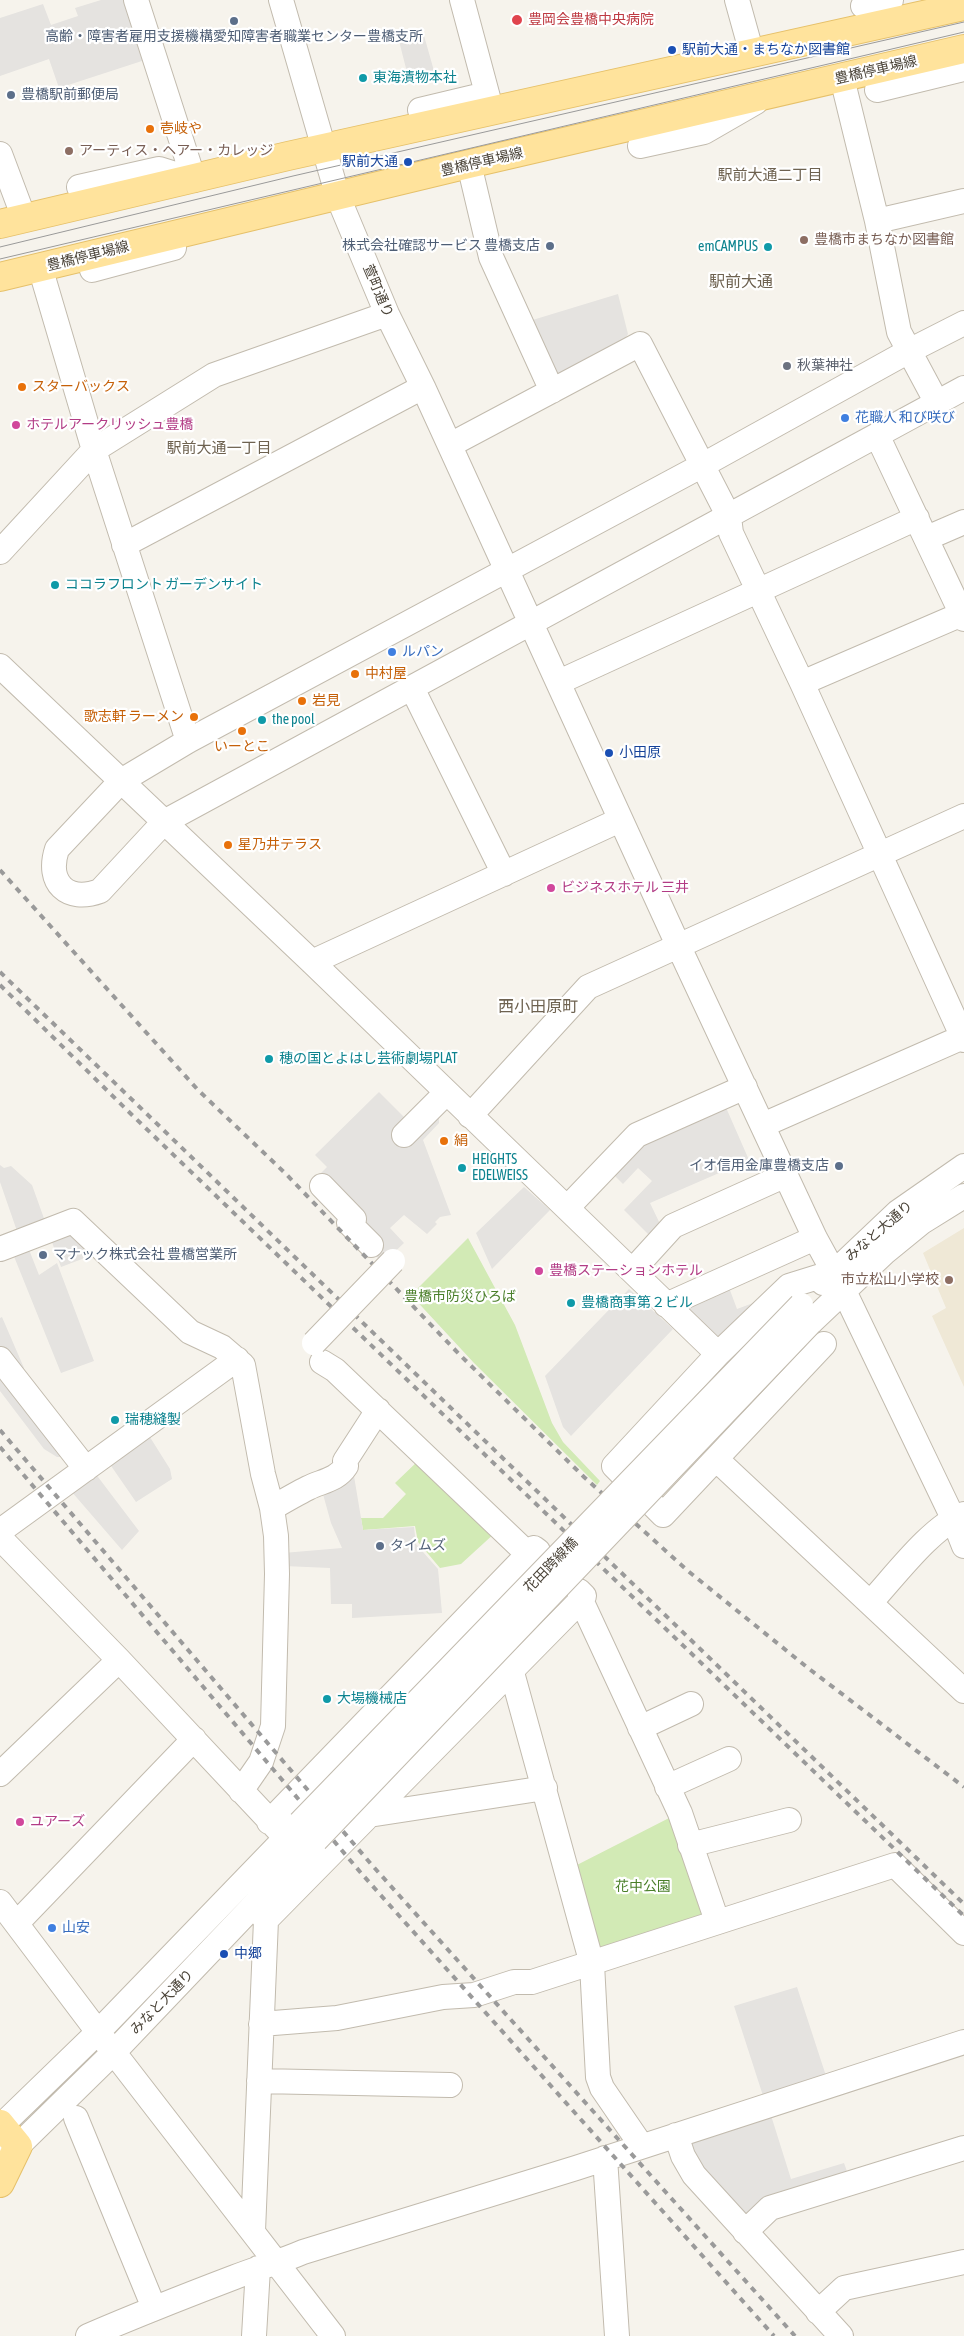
<!DOCTYPE html>
<meta charset="utf-8">
<style>
body{margin:0}
canvas{display:block;background:#f6f3ec}
</style>
<canvas width="964" height="2336"></canvas>
<script>
const g = document.querySelector('canvas').getContext('2d');
g.lineJoin = 'round';
function fillPath(path, color) { g.fillStyle = color; g.fill(path, 'evenodd'); }
function strokePath(path, color, width, dash) { g.strokeStyle = color; g.lineWidth = width; g.lineCap = dash ? 'butt' : 'round'; g.setLineDash(dash || []); g.stroke(path); }
function drawText(font, color, halo, rows, align = 'center') {
  g.font = font + ' "Asap Condensed","Noto Sans JP",sans-serif'; g.lineWidth = 4.5; g.setLineDash([]); g.textBaseline = 'middle'; g.strokeStyle = halo; g.fillStyle = color; for (const [text, x, y, turn = 0] of rows) {
    g.save(); g.translate(x, y); g.rotate((+turn || 0) * Math.PI / 180); g.textAlign = isNaN(turn) ? turn : align; if (halo) g.strokeText(text, 0, 0); g.fillText(text, 0, 0); g.restore();
  }
}
fillPath(new Path2D(`
 M 964,1228 L 964,1387 L 932,1316 L 946,1308 L 923,1253 Z`), '#efe8d6');
fillPath(new Path2D(`
 M 468,1238 L 515,1325 L 552,1423 L 563,1442 L 600,1481 L 597,1485 L 474,1363 L 411,1295 Z
 M 419,1460 L 496,1532 L 461,1564 L 440,1568 L 418,1542 L 415,1526 L 363,1530 L 361,1518 L 383,1518 L 406,1494 L 395,1483 Z
 M 673,1816 L 706,1913 L 702,1922 L 597,1952 L 573,1867 Z`), '#d2eab5');
fillPath(new Path2D(`
 M 101,0 L 125,0 L 145,60 L 59,88 L 49,59 L 0,76 L 0,18 L 43,4 L 51,25 L 78,16 L 75,8 Z
 M 423,32 L 436,78 L 410,84 L 398,37 Z
 M 618,294 L 628,334 L 623,342 L 558,378 L 526,322 Z
 M 379,1092 L 410,1123 L 439,1115 L 439,1123 L 423,1140 L 451,1215 L 440,1217 L 435,1222 L 437,1224 L 427,1234 L 404,1215 L 390,1228 L 404,1243 L 383,1263 L 349,1228 L 314,1180 L 327,1167 L 315,1155 Z
 M 724,1103 L 749,1160 L 650,1203 L 662,1228 L 652,1238 L 624,1210 L 652,1181 L 638,1168 L 623,1184 L 611,1172 L 640,1139 Z
 M 0,1165 L 4,1168 L 11,1166 L 32,1185 L 46,1224 L 18,1234 L 0,1182 Z
 M 524,1187 L 550,1210 L 492,1269 L 476,1233 Z
 M 58,1230 L 78,1238 L 98,1253 L 61,1267 L 49,1234 Z
 M 26,1242 L 39,1275 L 57,1263 L 94,1361 L 61,1373 L 11,1249 Z
 M 728,1285 L 737,1309 L 772,1296 L 718,1342 L 686,1311 L 687,1303 Z
 M 629,1289 L 673,1329 L 571,1436 L 563,1427 L 545,1376 Z
 M 2,1317 L 24,1368 L 18,1373 L 0,1351 L 0,1318 Z
 M 0,1365 L 69,1457 L 57,1457 L 44,1449 L 0,1391 Z
 M 148,1434 L 170,1469 L 172,1479 L 136,1502 L 107,1460 Z
 M 95,1473 L 139,1531 L 122,1550 L 71,1491 Z
 M 354,1476 L 363,1530 L 414,1527 L 416,1544 L 438,1569 L 442,1613 L 352,1618 L 352,1604 L 331,1604 L 330,1568 L 284,1566 L 283,1553 L 342,1548 L 331,1523 L 321,1487 Z
 M 797,1987 L 828,2082 L 765,2102 L 734,2006 Z
 M 769,2109 L 791,2179 L 844,2163 L 849,2177 L 746,2222 L 693,2161 L 687,2140 Z`), '#e5e3e0');
const minor = new Path2D(`
 M 136,0 L 194,180
 M 281,0 L 338,197 L 387,314 L 423,387 L 678,945 L 815,1238 L 844,1291 L 953,1518 L 964,1546
 M 462,0 L 492,112
 M 737,0 L 752,54
 M 863,6 L 891,0
 M 842,78 L 877,221 L 899,332 L 937,403
 M 877,90 L 964,69
 M 420,110 L 487,94
 M 640,146 L 704,132 L 756,102
 M 0,154 L 24,218
 M 469,164 L 491,257 L 552,391
 M 79,187 L 159,169 L 194,180
 M 877,221 L 964,201
 M 40,267 L 94,450 L 188,741
 M 92,270 L 174,248
 M 964,323 L 909,351 L 703,465 L 188,741 L 121,781 L 57,849 C 46,883 67,903 100,891 L 164,822 L 964,388
 M 877,435 L 964,619
 M 450,445 L 640,344 L 729,517 L 731,533 L 802,683 L 964,1040
 M 927,538 L 964,522
 M 124,545 L 423,387
 M 0,552 L 94,450 L 214,375 L 387,314
 M 0,666 L 312,962 L 718,1354
 M 559,682 L 917,518
 M 802,683 L 962,614
 M 412,688 L 504,874
 M 312,962 L 620,820
 M 470,1116 L 588,987 L 964,816
 M 763,1125 L 963,1037
 M 404,1135 L 446,1093
 M 322,1186 L 354,1219 L 349,1223 L 371,1245
 M 567,1208 L 637,1135 L 745,1087
 M 0,1249 L 73,1221 L 190,1332 L 222,1347 L 243,1365 L 263,1474 L 272,1508 L 276,1536 L 277,1574 L 273,1726 L 261,1762 L 241,1791
 M 632,1271 L 673,1226 L 786,1175
 M 823,1283 L 898,1212 L 964,1166
 M 666,1305 L 815,1238
 M 810,1323 L 884,1253 L 922,1222 L 964,1196
 M 824,1344 L 663,1515 L 614,1466 L 718,1354 L 789,1286 L 834,1272
 M 0,1359 L 86,1469
 M 322,1362 L 335,1370 L 529,1555
 M 716,1459 L 870,1603
 M 272,1508 C 284,1501 296,1494 308,1488 C 322,1481 337,1480 346,1466 L 345,1461 L 378,1410
 M 964,1514 C 931,1527 895,1576 870,1603 L 964,1691
 M 0,1531 L 237,1359
 M 0,1538 L 119,1660 L 286,1838
 M 581,1600 L 680,1813 L 717,1921
 M 511,1669 L 592,1964 L 598,2077 L 602,2088 L 641,2145
 M 640,1728 L 691,1704
 M 0,1774 L 119,1660
 M 667,1787 L 729,1759
 M 369,1815 L 545,1788
 M 269,1822 L 534,1548 L 538,1551
 M 690,1845 L 789,1820
 M 0,1902 L 98,2032 L 333,2336
 M 266,1920 L 581,1600 L 584,1596 L 579,1591
 M 17,1923 L 194,1739
 M 261,2024 L 337,2018 L 443,1997 L 474,1995 L 514,1982 L 532,1982 L 895,1865 L 964,1933
 M 259,2081 L 450,2085
 M 76,2118 L 154,2308
 M 0,2127 L 98,2032 L 300,1823
 M 676,2135 L 683,2156 L 694,2175 L 841,2336
 M 2,2155 L 18,2146 L 114,2052 L 316,1840
 M 605,2158 L 617,2336
 M 253,2231 L 266,1920 L 256,1909
 M 745,2232 L 770,2208 L 964,2148
 M 818,2312 L 844,2288 L 964,2262
 M 88,2336 C 137,2315 185,2296 235,2277 C 258,2268 280,2262 303,2252 L 576,2168 L 964,2042
 M 254,2336 L 258,2268`);
const major = new Path2D(`
 M 0,224 L 288,156 L 964,6
 M 0,277 L 469,164 L 964,49
 M 0,2124 L 18,2146 L 0,2183`);
strokePath(minor, '#c2bbae', 26);
strokePath(major, '#e6c16a', 30);
strokePath(minor, '#fff', 24);
strokePath(major, '#ffe39c', 28);
strokePath(new Path2D(`
 M 0,247 L 293,176 L 964,22
 M 0,259 L 964,32`), '#9a9a9a', 1);
strokePath(new Path2D(`
 M 0,870 L 198,1090 L 286,1174 L 459,1354 L 584,1477 L 688,1571 L 808,1668 L 964,1787
 M 0,972 L 964,1904
 M 0,985 L 130,1113 L 964,1916
 M 0,1430 L 371,1864 L 795,2336
 M 0,1447 L 361,1873 L 774,2336`), '#9a9a9a', 4, [6, 6]);
const minorBridge = new Path2D(`
 M 314,1343 L 393,1261
 M 300,1823 L 801,1305
 M 316,1840 L 810,1323`);
strokePath(minorBridge, '#c2bbae', 26, []);
strokePath(minorBridge, '#fff', 24);
for (const [x, y, r, color] of [
 [517,20,6,"#e0444e"],
 [234,21,5,"#5c6f8a"],
 [672,50,5,"#1a4fb4"],
 [363,78,5,"#0f9aa8"],
 [11,95,5,"#5c6f8a"],
 [150,129,5,"#e8710a"],
 [69,151,5,"#8d6e63"],
 [408,162,5,"#1a4fb4"],
 [804,240,5,"#8d6e63"],
 [550,246,5,"#5c6f8a"],
 [768,247,5,"#0f9aa8"],
 [787,366,5,"#6b7280"],
 [22,387,5,"#e8710a"],
 [845,418,5,"#3f7fe0"],
 [16,425,5,"#d1479c"],
 [55,585,5,"#0f9aa8"],
 [392,652,5,"#3f7fe0"],
 [355,674,5,"#e8710a"],
 [302,701,5,"#e8710a"],
 [194,717,5,"#e8710a"],
 [262,720,5,"#0f9aa8"],
 [242,731,5,"#e8710a"],
 [609,753,5,"#1a4fb4"],
 [228,845,5,"#e8710a"],
 [551,888,5,"#d1479c"],
 [269,1059,5,"#0f9aa8"],
 [444,1141,5,"#e8710a"],
 [839,1166,5,"#5c6f8a"],
 [462,1168,5,"#0f9aa8"],
 [43,1255,5,"#5c6f8a"],
 [539,1271,5,"#d1479c"],
 [949,1280,5,"#8d6e63"],
 [571,1303,5,"#0f9aa8"],
 [115,1420,5,"#0f9aa8"],
 [380,1546,5,"#5c6f8a"],
 [327,1699,5,"#0f9aa8"],
 [20,1822,5,"#d1479c"],
 [52,1928,5,"#3f7fe0"],
 [224,1954,5,"#1a4fb4"]
]) { const dot = new Path2D(); dot.arc(x, y, r, 0, 2 * Math.PI); g.fillStyle = color; g.fill(dot); strokePath(dot, '#fff', 2); }
drawText('14px', '#be3a42', '#fff', [
 ["豊岡会豊橋中央病院",528,20]
], 'left');
drawText('14px', '#4e5e75', '#fff', [
 ["高齢・障害者雇用支援機構愛知障害者職業センター豊橋支所",234,37,"center"],
 ["豊橋駅前郵便局",21,95],
 ["株式会社確認サービス 豊橋支店",540,246,"right"],
 ["イオ信用金庫豊橋支店",829,1166,"right"],
 ["マナック株式会社 豊橋営業所",53,1255],
 ["タイムズ",390,1546]
], 'left');
drawText('14px', '#164399', '#fff', [
 ["駅前大通・まちなか図書館",682,50],
 ["駅前大通",398,162,"right"],
 ["小田原",619,753],
 ["中郷",234,1954]
], 'left');
drawText('14px', '#4b4439', '#fff', [
 ["豊橋停車場線",876,70,-13],
 ["豊橋停車場線",482,162,-13],
 ["豊橋停車場線",88,256,-14],
 ["萱町通り",378,291,67],
 ["みなと大通り",879,1231,-41],
 ["花田跨線橋",551,1565,-46],
 ["みなと大通り",162,2002,-46]
]);
drawText('14px', '#0d838f', '#fff', [
 ["東海漬物本社",373,78],
 ["emCAMPUS",758,247,"right"],
 ["ココラフロント ガーデンサイト",65,585],
 ["the pool",272,720],
 ["穂の国とよはし芸術劇場PLAT",279,1059],
 ["HEIGHTS",472,1160],
 ["EDELWEISS",472,1176],
 ["豊橋商事第２ビル",581,1303],
 ["瑞穂縫製",125,1420],
 ["大場機械店",337,1699]
], 'left');
drawText('14px', '#c56008', '#fff', [
 ["壱岐や",160,129],
 ["スターバックス",32,387],
 ["中村屋",365,674],
 ["岩見",312,701],
 ["歌志軒 ラーメン",184,717,"right"],
 ["いーとこ",242,747,"center"],
 ["星乃井テラス",238,845],
 ["絹",454,1141]
], 'left');
drawText('14px', '#785e54', '#fff', [
 ["アーティス・ヘアー・カレッジ",79,151],
 ["豊橋市まちなか図書館",814,240],
 ["市立松山小学校",939,1280,"right"]
], 'left');
drawText('14px', '#5b616d', '#fff', [
 ["秋葉神社",797,366]
], 'left');
drawText('14px', '#366cbe', '#fff', [
 ["花職人 和び咲び",855,418],
 ["ルパン",402,652],
 ["山安",62,1928]
], 'left');
drawText('14px', '#b23c85', '#fff', [
 ["ホテルアークリッシュ豊橋",26,425],
 ["ビジネスホテル 三井",561,888],
 ["豊橋ステーションホテル",549,1271],
 ["ユアーズ",30,1822]
], 'left');
drawText('14px', '#4a7f2a', '#fff', [
 ["豊橋市防災ひろば",460,1297],
 ["花中公園",643,1887]
]);
drawText('15px', '#6e6250', '#fff', [
 ["駅前大通二丁目",770,175],
 ["駅前大通一丁目",219,448]
]);
drawText('16px', '#6e6250', '#fff', [
 ["駅前大通",741,282],
 ["西小田原町",538,1007]
]);
</script>
